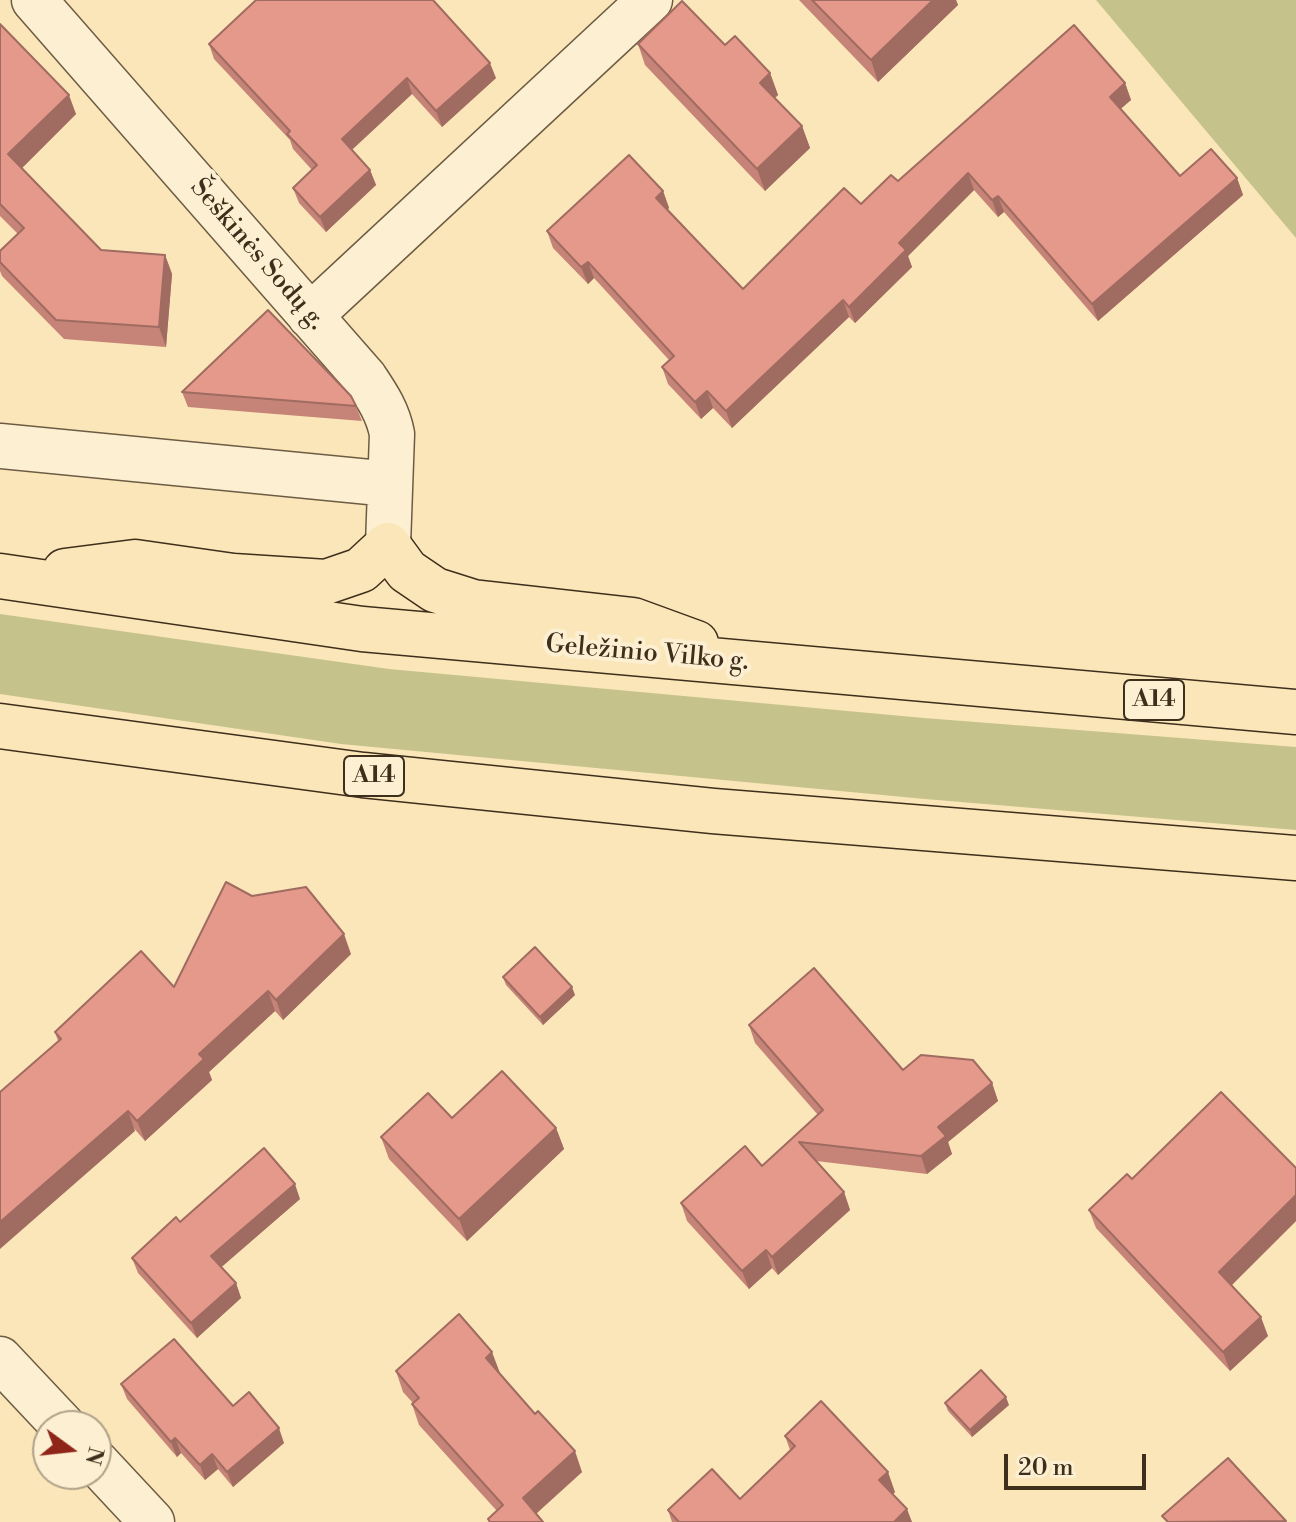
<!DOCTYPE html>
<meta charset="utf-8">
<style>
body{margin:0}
#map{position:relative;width:1296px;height:1522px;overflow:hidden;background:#fbe6b9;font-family:"Libre Bodoni",serif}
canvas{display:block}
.north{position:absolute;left:32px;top:1410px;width:80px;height:80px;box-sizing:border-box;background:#fcefd2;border:2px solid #b0a289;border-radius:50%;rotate:105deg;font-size:22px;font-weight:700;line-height:32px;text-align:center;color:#3e2e1c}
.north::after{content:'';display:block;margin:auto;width:28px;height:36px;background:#8f2418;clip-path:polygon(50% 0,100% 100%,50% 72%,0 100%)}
.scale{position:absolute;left:1004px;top:1454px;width:142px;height:36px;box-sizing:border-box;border:4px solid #3e2e1c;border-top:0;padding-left:10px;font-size:24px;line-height:28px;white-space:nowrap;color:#3e2e1c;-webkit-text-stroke:6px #fcefd2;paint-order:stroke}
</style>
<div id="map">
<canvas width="1296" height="1522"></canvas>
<div class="north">N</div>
<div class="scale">20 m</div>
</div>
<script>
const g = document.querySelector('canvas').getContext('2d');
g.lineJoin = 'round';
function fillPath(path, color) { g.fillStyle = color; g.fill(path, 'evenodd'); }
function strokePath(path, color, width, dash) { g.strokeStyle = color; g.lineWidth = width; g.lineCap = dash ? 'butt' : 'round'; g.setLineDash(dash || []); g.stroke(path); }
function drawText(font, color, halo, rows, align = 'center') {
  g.font = font + ' "Libre Bodoni",serif'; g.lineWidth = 8; g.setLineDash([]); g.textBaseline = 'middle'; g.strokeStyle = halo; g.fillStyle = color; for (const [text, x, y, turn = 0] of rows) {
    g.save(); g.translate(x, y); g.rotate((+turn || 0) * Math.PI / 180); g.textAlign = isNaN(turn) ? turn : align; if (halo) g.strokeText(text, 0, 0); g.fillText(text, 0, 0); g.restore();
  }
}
fillPath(new Path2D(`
 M 1096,0 L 1296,0 L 1296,238 Z
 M 0,614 L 389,669 L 924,718 L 1296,747 L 1296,830 L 925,799 L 341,744 L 0,694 Z`), '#c5c38b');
const minor = new Path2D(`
 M 34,0 L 365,378 C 377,396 388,412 392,434 L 388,545
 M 310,316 L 650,0
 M 0,446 L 390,484
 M 0,1359 L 63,1426
 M 96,1462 L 152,1522`);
const trunk = new Path2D(`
 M 65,571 L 135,562 L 233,576 L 326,582 L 361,570 L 388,545 L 407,571 L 435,590 L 473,602 L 633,620 L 696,643
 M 0,576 L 362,629 L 1296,712
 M 0,726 L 363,775 L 713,811 L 1296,858`);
strokePath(minor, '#6d5c43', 47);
strokePath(trunk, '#3e2e1c', 47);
strokePath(minor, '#fcefd2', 44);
strokePath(trunk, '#fbe6b9', 44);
fillPath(new Path2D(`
 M 799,0 L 956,0 L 958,5 L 878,82 Z
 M 0,24 L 76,114 L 22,168 L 101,250 L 165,255 L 172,274 L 166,347 L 64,339 L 2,276 L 0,271 L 0,251 L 18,234 L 0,216 Z
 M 209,44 L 496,78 L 442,127 L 412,94 L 352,150 L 370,170 L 376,185 L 326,232 L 299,203 L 293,188 L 312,170 L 293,149 L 290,140 L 214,59 Z
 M 638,44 L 725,45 L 770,73 L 778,95 L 775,98 L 802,126 L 810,148 L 765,191 L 645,65 Z
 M 1125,83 L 1131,100 L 1120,109 L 1180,176 L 1237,178 L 1243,195 L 1098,321 L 1004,212 L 998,217 L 974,190 L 908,256 L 912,267 L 855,323 L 849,317 L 732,428 L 713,408 L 701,419 L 668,384 L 662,367 L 669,360 L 594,278 L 588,284 L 553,248 L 547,231 L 663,191 L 669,208 L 668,209 L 743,289 L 861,204 L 898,181 Z
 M 182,392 L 356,406 L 362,421 L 188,407 Z
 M 351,954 L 283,1020 L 275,1011 L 209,1072 L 212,1080 L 145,1141 L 58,1041 L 55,1032 L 174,987 Z
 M 503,977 L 575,995 L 543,1025 L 506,985 Z
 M 749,1025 L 903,1070 L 992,1083 L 998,1101 L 948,1142 L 952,1154 L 927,1174 L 816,1161 L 844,1192 L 850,1210 L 778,1275 L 772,1268 L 749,1289 L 687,1221 L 681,1203 L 762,1166 L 818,1115 L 755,1043 Z
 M 452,1118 L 556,1128 L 564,1149 L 467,1241 L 389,1159 L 381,1137 Z
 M 1132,1179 L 1296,1221 L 1231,1285 L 1268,1336 L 1230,1371 L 1096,1228 L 1089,1210 Z
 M 300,1199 L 221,1267 L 236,1283 L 241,1298 L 197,1338 L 138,1273 L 132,1258 L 180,1222 Z
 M 396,1371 L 500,1373 L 582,1472 L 536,1514 L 543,1522 L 489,1522 L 488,1519 L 497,1511 L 419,1425 L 412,1404 L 413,1403 L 403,1392 Z
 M 121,1384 L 233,1406 L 284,1443 L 233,1487 L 218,1469 L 205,1480 L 181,1453 L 177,1457 L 127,1399 Z
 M 945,1403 L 1009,1405 L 972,1437 L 948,1411 Z
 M 785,1436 L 895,1492 L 893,1494 L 912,1522 L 672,1522 L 668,1510 L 740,1499 L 790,1450 Z`), '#c58477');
fillPath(new Path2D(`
 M 933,0 L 956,0 L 958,5 L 878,82 L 871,60 Z
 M 490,63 L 496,78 L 442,127 L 436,111 Z
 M 770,73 L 778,95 L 768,104 L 760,83 Z
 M 407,78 L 412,94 L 347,154 L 342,139 Z
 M 1125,83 L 1131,100 L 1116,113 L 1110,97 Z
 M 69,95 L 76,114 L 16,174 L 8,154 Z
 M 802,126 L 810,148 L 765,191 L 757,169 Z
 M 370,170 L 376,185 L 326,232 L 320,217 Z
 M 968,173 L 974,190 L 908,256 L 912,267 L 855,323 L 849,307 L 899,243 Z
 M 1237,178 L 1243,195 L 1098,321 L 1092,304 Z
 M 663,191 L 669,208 L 662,214 L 656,198 Z
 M 998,196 L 1004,212 L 998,217 L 992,200 Z
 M 165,255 L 172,274 L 166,347 L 159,327 Z
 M 588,262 L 594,278 L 588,284 L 581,267 Z
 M 843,300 L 849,317 L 732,428 L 726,411 Z
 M 707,391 L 713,408 L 701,419 L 695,402 Z
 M 344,934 L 351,954 L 283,1020 L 276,1000 Z
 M 572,987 L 575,995 L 543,1025 L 540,1017 Z
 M 268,991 L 275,1011 L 209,1072 L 212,1080 L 145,1141 L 137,1121 L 199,1054 Z
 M 992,1083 L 998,1101 L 948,1142 L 952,1154 L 927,1174 L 921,1156 L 938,1127 Z
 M 128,1111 L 135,1131 L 0,1249 L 0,1222 Z
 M 556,1128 L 564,1149 L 467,1241 L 459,1219 Z
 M 295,1184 L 300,1199 L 217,1271 L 211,1256 Z
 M 844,1192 L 850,1210 L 778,1275 L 772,1257 Z
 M 1296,1195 L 1296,1221 L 1226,1291 L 1219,1272 Z
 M 766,1250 L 772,1268 L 749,1289 L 742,1271 Z
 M 236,1283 L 241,1298 L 197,1338 L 191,1323 Z
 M 1261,1317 L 1268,1336 L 1230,1371 L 1223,1352 Z
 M 492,1352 L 500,1373 L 493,1379 L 486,1358 Z
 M 1006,1397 L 1009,1405 L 972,1437 L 970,1430 Z
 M 279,1428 L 284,1443 L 233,1487 L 227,1472 Z
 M 175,1438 L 181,1453 L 177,1457 L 171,1442 Z
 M 575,1451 L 582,1472 L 530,1519 L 523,1498 Z
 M 212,1454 L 218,1469 L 205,1480 L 200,1465 Z
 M 888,1472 L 895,1492 L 887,1500 L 879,1480 Z
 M 907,1509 L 912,1522 L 894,1522 Z`), '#a06b61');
const building = new Path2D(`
 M 256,0 L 433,0 L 490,63 L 436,111 L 407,78 L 342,139 L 370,170 L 320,217 L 293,188 L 317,165 L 287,134 L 290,131 L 209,44 Z
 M 812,0 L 933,0 L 871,60 Z
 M 682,1 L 725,45 L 735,36 L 770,73 L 760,83 L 802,126 L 757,169 L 638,44 Z
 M 0,24 L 69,95 L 8,154 L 101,250 L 165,255 L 159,327 L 56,320 L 0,262 L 0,251 L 24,228 L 0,204 Z
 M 1074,25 L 1125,83 L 1110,97 L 1180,176 L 1211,149 L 1237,178 L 1092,304 L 998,196 L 992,200 L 968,173 L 899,243 L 906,250 L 849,307 L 843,300 L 726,411 L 707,391 L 695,402 L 662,367 L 674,356 L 588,262 L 581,267 L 547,231 L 629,155 L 663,191 L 656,198 L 743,289 L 844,188 L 861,204 L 891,175 L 898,181 Z
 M 268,310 L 351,396 L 356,406 L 182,392 Z
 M 226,882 L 252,896 L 306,887 L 344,934 L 276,1000 L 268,991 L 199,1054 L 204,1059 L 137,1121 L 128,1111 L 0,1222 L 0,1092 L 61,1039 L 55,1032 L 141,951 L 174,987 Z
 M 535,947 L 572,987 L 540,1017 L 503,977 Z
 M 814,968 L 903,1070 L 921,1055 L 973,1060 L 992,1083 L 938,1127 L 946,1136 L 921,1156 L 799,1142 L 844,1192 L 772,1257 L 766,1250 L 742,1271 L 681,1203 L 745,1146 L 762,1166 L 823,1110 L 749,1025 Z
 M 502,1071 L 556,1128 L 459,1219 L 381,1137 L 428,1093 L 452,1118 Z
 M 1221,1092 L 1296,1168 L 1296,1195 L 1219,1272 L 1261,1317 L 1223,1352 L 1089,1210 L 1127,1174 L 1132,1179 Z
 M 264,1148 L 295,1184 L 211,1256 L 236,1283 L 191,1323 L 132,1258 L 176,1217 L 180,1222 Z
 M 459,1314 L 492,1352 L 486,1358 L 535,1414 L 538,1411 L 575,1451 L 523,1498 L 543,1522 L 490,1522 L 488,1519 L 503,1505 L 412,1404 L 419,1398 L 396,1371 Z
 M 174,1339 L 233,1406 L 249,1392 L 279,1428 L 227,1472 L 212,1454 L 200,1465 L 175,1438 L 171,1442 L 121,1384 Z
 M 981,1370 L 1006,1397 L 970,1430 L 945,1403 Z
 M 821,1401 L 888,1472 L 879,1480 L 907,1509 L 894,1522 L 679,1522 L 668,1510 L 712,1469 L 740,1499 L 795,1446 L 785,1436 Z
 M 1228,1458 L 1286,1521 L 1168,1522 L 1162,1516 Z`);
fillPath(building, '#e5998a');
strokePath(building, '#a06b61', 2);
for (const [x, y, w] of [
 [1154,700,60],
 [374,776,60]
]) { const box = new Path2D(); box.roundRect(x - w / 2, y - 20, w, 40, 6); g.fillStyle = '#fcefd2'; g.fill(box); strokePath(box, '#3e2e1c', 2); }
drawText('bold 24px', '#3e2e1c', null, [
 ["A14",1154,700],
 ["A14",374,776]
]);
drawText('26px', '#3e2e1c', '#fcefd2', [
 ["Šeškinės Sodų g.",257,255,49],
 ["Geležinio Vilko g.",647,654,5]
]);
</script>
